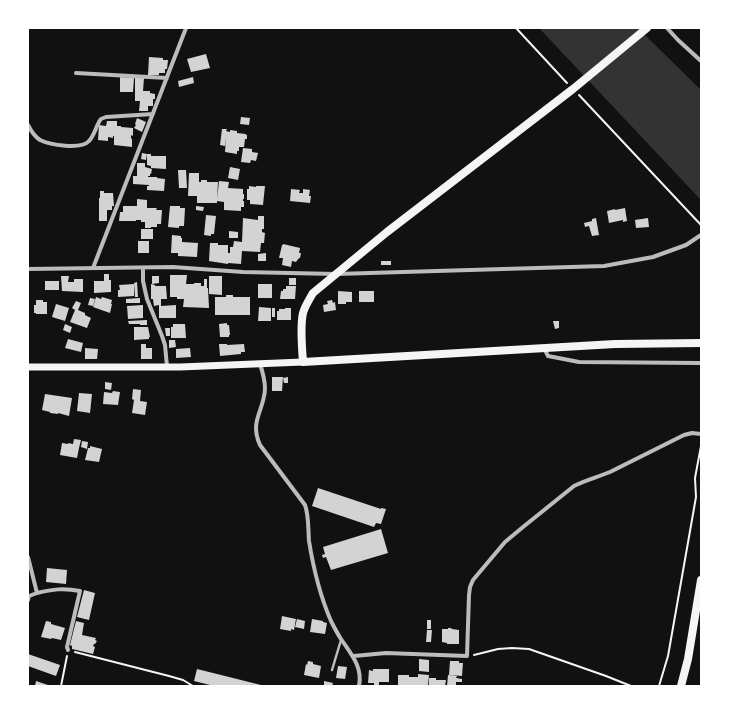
<!DOCTYPE html>
<style>
body{margin:0}
#map{position:relative;width:729px;height:714px;overflow:hidden;background:#111;font-family:"Fira Sans",sans-serif}
canvas{display:block}
.frame{position:absolute;inset:0;border:29px solid #fff;pointer-events:none}
</style>
<div id="map">
<canvas width="729" height="714"></canvas>
<div class="frame"></div>
</div>
<script>
const g = document.querySelector('canvas').getContext('2d');
g.lineJoin = 'round';
function fillPath(path, color) { g.fillStyle = color; g.fill(path, 'evenodd'); }
function strokePath(path, color, width, dash) { g.strokeStyle = color; g.lineWidth = width; g.lineCap = dash ? 'butt' : 'round'; g.setLineDash(dash || []); g.stroke(path); }
fillPath(new Path2D(`
 M 539,28 L 639,28 L 648,38 L 701,90 L 701,200 Z`), '#333');
fillPath(new Path2D(`
 M 206,54 L 210,68 L 191,72 L 187,59 Z
 M 149,57 L 163,58 L 163,60 L 168,60 L 167,69 L 165,69 L 165,73 L 159,73 L 159,75 L 148,75 Z
 M 120,77 L 134,78 L 133,92 L 120,92 Z
 M 193,77 L 194,83 L 179,87 L 178,81 Z
 M 135,78 L 144,78 L 143,91 L 150,91 L 150,93 L 155,94 L 155,99 L 153,99 L 153,106 L 148,106 L 148,111 L 139,111 L 140,101 L 135,101 Z
 M 241,117 L 250,118 L 249,125 L 240,124 Z
 M 137,118 L 146,122 L 142,132 L 134,128 L 136,125 L 135,124 Z
 M 107,121 L 117,121 L 117,126 L 121,126 L 121,127 L 133,128 L 133,136 L 131,135 L 131,138 L 132,139 L 132,147 L 114,145 L 114,136 L 113,136 L 113,138 L 108,137 L 108,141 L 98,140 L 99,125 L 106,126 Z
 M 222,129 L 227,129 L 226,131 L 230,132 L 230,130 L 237,131 L 237,133 L 246,134 L 245,134 L 247,135 L 247,139 L 245,139 L 244,147 L 239,147 L 239,151 L 237,151 L 237,154 L 225,152 L 226,137 L 225,146 L 220,145 Z
 M 243,148 L 252,149 L 252,152 L 258,153 L 256,161 L 251,160 L 250,163 L 241,162 Z
 M 142,153 L 147,154 L 146,160 L 141,159 Z
 M 147,154 L 151,154 L 151,156 L 166,156 L 166,169 L 151,168 L 151,166 L 147,165 Z
 M 137,163 L 145,163 L 145,167 L 152,169 L 151,174 L 150,174 L 150,176 L 148,176 L 148,177 L 157,177 L 157,178 L 165,179 L 164,191 L 147,190 L 147,186 L 149,186 L 149,185 L 133,184 L 133,176 L 137,176 Z
 M 230,167 L 240,169 L 238,180 L 228,178 Z
 M 178,170 L 186,170 L 187,188 L 179,188 Z
 M 189,173 L 199,173 L 199,182 L 201,182 L 201,180 L 207,180 L 207,182 L 218,182 L 217,199 L 219,181 L 229,182 L 228,188 L 243,189 L 243,194 L 244,194 L 244,199 L 243,199 L 243,201 L 244,201 L 244,207 L 241,207 L 241,211 L 224,210 L 224,202 L 217,201 L 217,203 L 197,203 L 197,196 L 188,196 Z
 M 249,186 L 256,187 L 256,186 L 265,186 L 263,205 L 250,204 L 250,200 L 247,200 L 247,189 L 249,189 Z
 M 291,189 L 300,190 L 299,193 L 303,193 L 303,189 L 310,190 L 309,196 L 311,196 L 310,203 L 290,201 Z
 M 100,191 L 104,191 L 104,193 L 113,193 L 114,206 L 112,206 L 112,210 L 107,210 L 107,221 L 99,221 L 99,198 L 100,198 Z
 M 137,199 L 147,200 L 147,208 L 157,208 L 156,210 L 162,210 L 161,224 L 157,224 L 157,227 L 151,227 L 151,228 L 145,228 L 145,222 L 141,222 L 141,220 L 136,220 L 136,221 L 119,221 L 120,212 L 123,212 L 123,206 L 137,206 Z
 M 170,206 L 180,206 L 180,208 L 185,208 L 184,226 L 179,226 L 179,228 L 168,227 Z
 M 196,206 L 204,207 L 203,211 L 196,210 Z
 M 625,208 L 627,221 L 623,222 L 623,220 L 609,223 L 607,211 L 615,209 L 615,210 Z
 M 206,215 L 216,216 L 214,234 L 211,234 L 211,236 L 204,235 Z
 M 258,216 L 264,216 L 264,229 L 262,229 L 262,232 L 265,233 L 264,243 L 261,243 L 260,252 L 242,251 L 241,264 L 228,263 L 228,264 L 209,261 L 210,243 L 218,243 L 218,245 L 228,245 L 228,253 L 230,253 L 230,247 L 233,247 L 234,241 L 242,242 L 243,218 L 258,220 Z
 M 596,218 L 599,235 L 592,236 L 589,226 L 585,227 L 584,223 L 592,221 L 592,219 Z
 M 648,218 L 649,227 L 636,228 L 635,220 Z
 M 141,229 L 153,229 L 153,239 L 141,239 Z
 M 229,231 L 238,232 L 238,238 L 229,238 Z
 M 172,235 L 181,236 L 181,238 L 182,238 L 182,242 L 198,243 L 197,257 L 178,256 L 178,253 L 171,253 Z
 M 138,241 L 149,241 L 149,253 L 138,253 Z
 M 283,244 L 300,248 L 299,253 L 301,253 L 300,258 L 299,258 L 296,262 L 292,261 L 291,267 L 282,265 L 283,258 L 279,258 L 282,245 L 283,245 Z
 M 266,253 L 266,261 L 258,261 L 258,254 Z
 M 381,261 L 391,261 L 391,265 L 381,265 Z
 M 104,274 L 109,274 L 109,280 L 111,280 L 111,292 L 94,293 L 94,281 L 104,281 Z
 M 170,275 L 187,275 L 186,284 L 194,284 L 194,283 L 201,283 L 201,286 L 204,286 L 204,279 L 207,279 L 207,288 L 208,288 L 209,308 L 183,307 L 184,299 L 177,299 L 177,297 L 170,297 Z
 M 61,276 L 69,276 L 68,282 L 74,282 L 74,279 L 83,279 L 83,292 L 62,291 Z
 M 152,276 L 159,276 L 159,283 L 152,284 Z
 M 209,276 L 222,276 L 222,295 L 209,294 Z
 M 289,278 L 296,278 L 296,285 L 289,285 Z
 M 45,281 L 59,281 L 59,290 L 45,290 Z
 M 137,282 L 138,297 L 135,297 L 134,283 Z
 M 134,284 L 134,296 L 118,297 L 118,290 L 120,290 L 119,285 Z
 M 151,284 L 155,285 L 155,286 L 166,286 L 167,299 L 161,299 L 161,306 L 176,305 L 176,318 L 159,318 L 159,305 L 154,306 L 153,299 L 151,299 Z
 M 258,284 L 272,284 L 272,298 L 258,298 Z
 M 286,286 L 296,286 L 295,299 L 280,299 L 281,291 L 283,291 L 283,289 L 286,289 Z
 M 338,291 L 352,292 L 352,302 L 346,302 L 346,304 L 338,304 Z
 M 359,291 L 374,291 L 374,302 L 359,302 Z
 M 226,295 L 233,295 L 233,297 L 250,297 L 250,315 L 215,315 L 215,297 L 226,297 Z
 M 96,297 L 101,299 L 102,297 L 112,300 L 111,304 L 112,304 L 110,313 L 93,307 Z
 M 90,298 L 95,299 L 93,306 L 88,305 Z
 M 140,298 L 140,303 L 126,303 L 126,299 Z
 M 36,300 L 43,300 L 43,302 L 47,302 L 47,314 L 36,314 L 36,313 L 34,313 L 34,305 L 36,305 Z
 M 332,300 L 333,303 L 335,302 L 336,310 L 324,312 L 323,305 L 328,304 L 327,301 Z
 M 76,301 L 81,303 L 78,310 L 85,313 L 85,315 L 91,318 L 87,328 L 70,322 L 75,310 L 72,308 Z
 M 56,304 L 69,308 L 65,321 L 52,317 Z
 M 143,305 L 143,318 L 128,319 L 127,306 Z
 M 259,307 L 271,308 L 271,321 L 258,321 Z
 M 272,308 L 275,308 L 275,317 L 272,317 Z
 M 285,308 L 291,308 L 291,320 L 277,320 L 277,311 L 279,311 L 279,309 L 285,309 Z
 M 147,320 L 147,325 L 140,325 L 140,324 L 129,324 L 128,321 Z
 M 553,321 L 559,321 L 559,328 L 555,329 Z
 M 227,323 L 227,325 L 229,325 L 230,335 L 229,335 L 229,337 L 220,337 L 219,324 Z
 M 65,324 L 72,327 L 70,333 L 63,330 Z
 M 173,324 L 185,324 L 186,338 L 171,338 L 171,327 L 173,327 Z
 M 134,327 L 148,327 L 150,337 L 149,337 L 149,339 L 134,340 Z
 M 165,328 L 170,328 L 170,336 L 166,336 Z
 M 68,339 L 83,343 L 81,352 L 65,348 Z
 M 169,340 L 175,340 L 176,347 L 169,348 Z
 M 141,344 L 146,344 L 146,348 L 152,348 L 152,359 L 141,359 Z
 M 219,344 L 227,344 L 227,345 L 244,344 L 245,352 L 241,352 L 241,354 L 220,356 Z
 M 85,348 L 98,349 L 97,359 L 85,359 Z
 M 190,348 L 191,357 L 176,358 L 176,349 Z
 M 272,377 L 283,377 L 282,391 L 272,391 Z
 M 288,377 L 288,383 L 284,383 L 283,378 Z
 M 105,382 L 112,383 L 111,390 L 105,389 Z
 M 133,389 L 141,390 L 140,401 L 147,402 L 145,415 L 132,413 L 134,400 L 132,399 Z
 M 113,391 L 120,392 L 118,405 L 103,404 L 104,392 L 112,393 Z
 M 79,393 L 92,394 L 90,413 L 77,411 Z
 M 45,394 L 72,398 L 69,416 L 58,413 L 58,414 L 50,413 L 50,412 L 42,410 Z
 M 74,439 L 81,440 L 79,448 L 72,447 L 79,448 L 77,458 L 60,455 L 62,443 L 68,444 L 68,443 L 73,444 Z
 M 82,441 L 88,442 L 87,449 L 81,447 Z
 M 90,446 L 102,449 L 99,462 L 85,460 L 88,448 L 90,448 Z
 M 318,488 L 381,509 L 381,508 L 386,509 L 381,524 L 376,523 L 374,527 L 312,506 Z
 M 381,529 L 388,553 L 331,570 L 326,557 L 323,558 L 322,555 L 325,554 L 323,547 Z
 M 47,568 L 67,570 L 66,584 L 46,582 Z
 M 84,590 L 95,593 L 89,620 L 77,617 Z
 M 282,616 L 296,619 L 294,630 L 291,629 L 291,631 L 280,629 Z
 M 297,619 L 305,621 L 304,629 L 295,627 Z
 M 312,619 L 323,621 L 323,622 L 327,623 L 325,634 L 310,632 Z
 M 427,620 L 431,620 L 431,629 L 427,629 Z
 M 46,621 L 51,622 L 51,624 L 65,628 L 61,640 L 52,638 L 51,639 L 41,637 Z
 M 76,621 L 84,623 L 82,635 L 96,638 L 95,640 L 97,641 L 95,644 L 94,644 L 93,646 L 95,647 L 93,654 L 72,649 L 72,646 L 70,645 Z
 M 448,628 L 451,628 L 452,629 L 459,630 L 459,644 L 447,644 L 447,643 L 442,642 L 442,629 L 448,629 Z
 M 427,630 L 432,630 L 431,642 L 426,642 Z
 M 28,654 L 60,665 L 56,676 L 28,666 Z
 M 419,659 L 429,660 L 429,672 L 419,671 Z
 M 308,661 L 313,662 L 313,664 L 321,666 L 319,678 L 304,675 L 306,664 L 307,665 Z
 M 450,661 L 459,661 L 459,663 L 463,663 L 462,676 L 449,675 Z
 M 338,666 L 347,667 L 345,679 L 336,678 Z
 M 197,669 L 261,685 L 261,686 L 214,686 L 194,681 Z
 M 373,669 L 389,669 L 389,682 L 379,682 L 379,685 L 374,685 L 374,683 L 368,683 L 369,670 L 373,671 Z
 M 418,674 L 429,675 L 428,686 L 398,686 L 398,675 L 409,675 L 409,677 L 418,677 Z
 M 448,675 L 457,676 L 456,678 L 462,679 L 462,682 L 456,682 L 456,686 L 447,686 Z
 M 429,678 L 436,678 L 436,680 L 446,680 L 445,686 L 429,686 Z
 M 36,681 L 51,686 L 35,686 Z
 M 324,681 L 333,683 L 332,686 L 324,686 Z`), '#d3d3d3');
strokePath(new Path2D(`
 M 516,28 L 567,83
 M 579,95 L 701,225
 M 75,652 L 169,676 L 183,680 L 193,686
 M 474,655 L 498,649 L 512,648 L 529,649 L 606,676 L 631,686
 M 61,686 L 67,656
 M 659,686 L 668,656 L 696,497 L 695,478 L 701,446`), '#f5f5f5', 2);
strokePath(new Path2D(`
 M 332,670 L 341,640`), '#bcbcbc', 2.5);
strokePath(new Path2D(`
 M 667,28 L 678,40 L 701,61
 M 76,73 L 167,78
 M 28,125 C 31,131 34,136 40,140 C 50,145 81,150 89,141 C 95,135 96,125 101,119 L 106,117 L 153,114
 M 93,268 L 186,28
 M 143,268 L 143,281 L 147,299 L 162,336 L 165,345 L 167,367
 M 28,269 L 173,267 L 243,272 L 336,274 L 604,266 L 653,257 L 686,245 L 701,235
 M 544,348 L 548,356 L 579,362 L 701,363
 M 260,364 C 263,373 265,379 265,389 C 264,411 249,421 260,445 L 305,505 C 309,516 308,529 309,541 C 313,566 321,598 331,621 C 334,627 337,633 341,639 C 351,654 363,667 359,686
 M 28,557 L 37,593 L 29,596 L 28,600
 M 37,593 C 53,589 64,588 80,591 L 67,647 L 68,650
 M 354,656 L 386,653 L 467,656 L 469,595 L 470,587 L 473,580 L 505,542 L 523,527 L 574,486 C 586,480 598,477 610,472 L 684,435 L 692,433 L 701,434`), '#bcbcbc', 4);
strokePath(new Path2D(`
 M 28,367 L 180,367 L 303,362`), '#f5f5f5', 7);
strokePath(new Path2D(`
 M 647,28 L 573,89 L 387,232 L 313,293 C 309,300 305,306 303,313 C 300,326 302,349 303,362 L 615,344 L 701,343
 M 681,686 L 688,659 L 701,580`), '#f5f5f5', 8);
</script>
